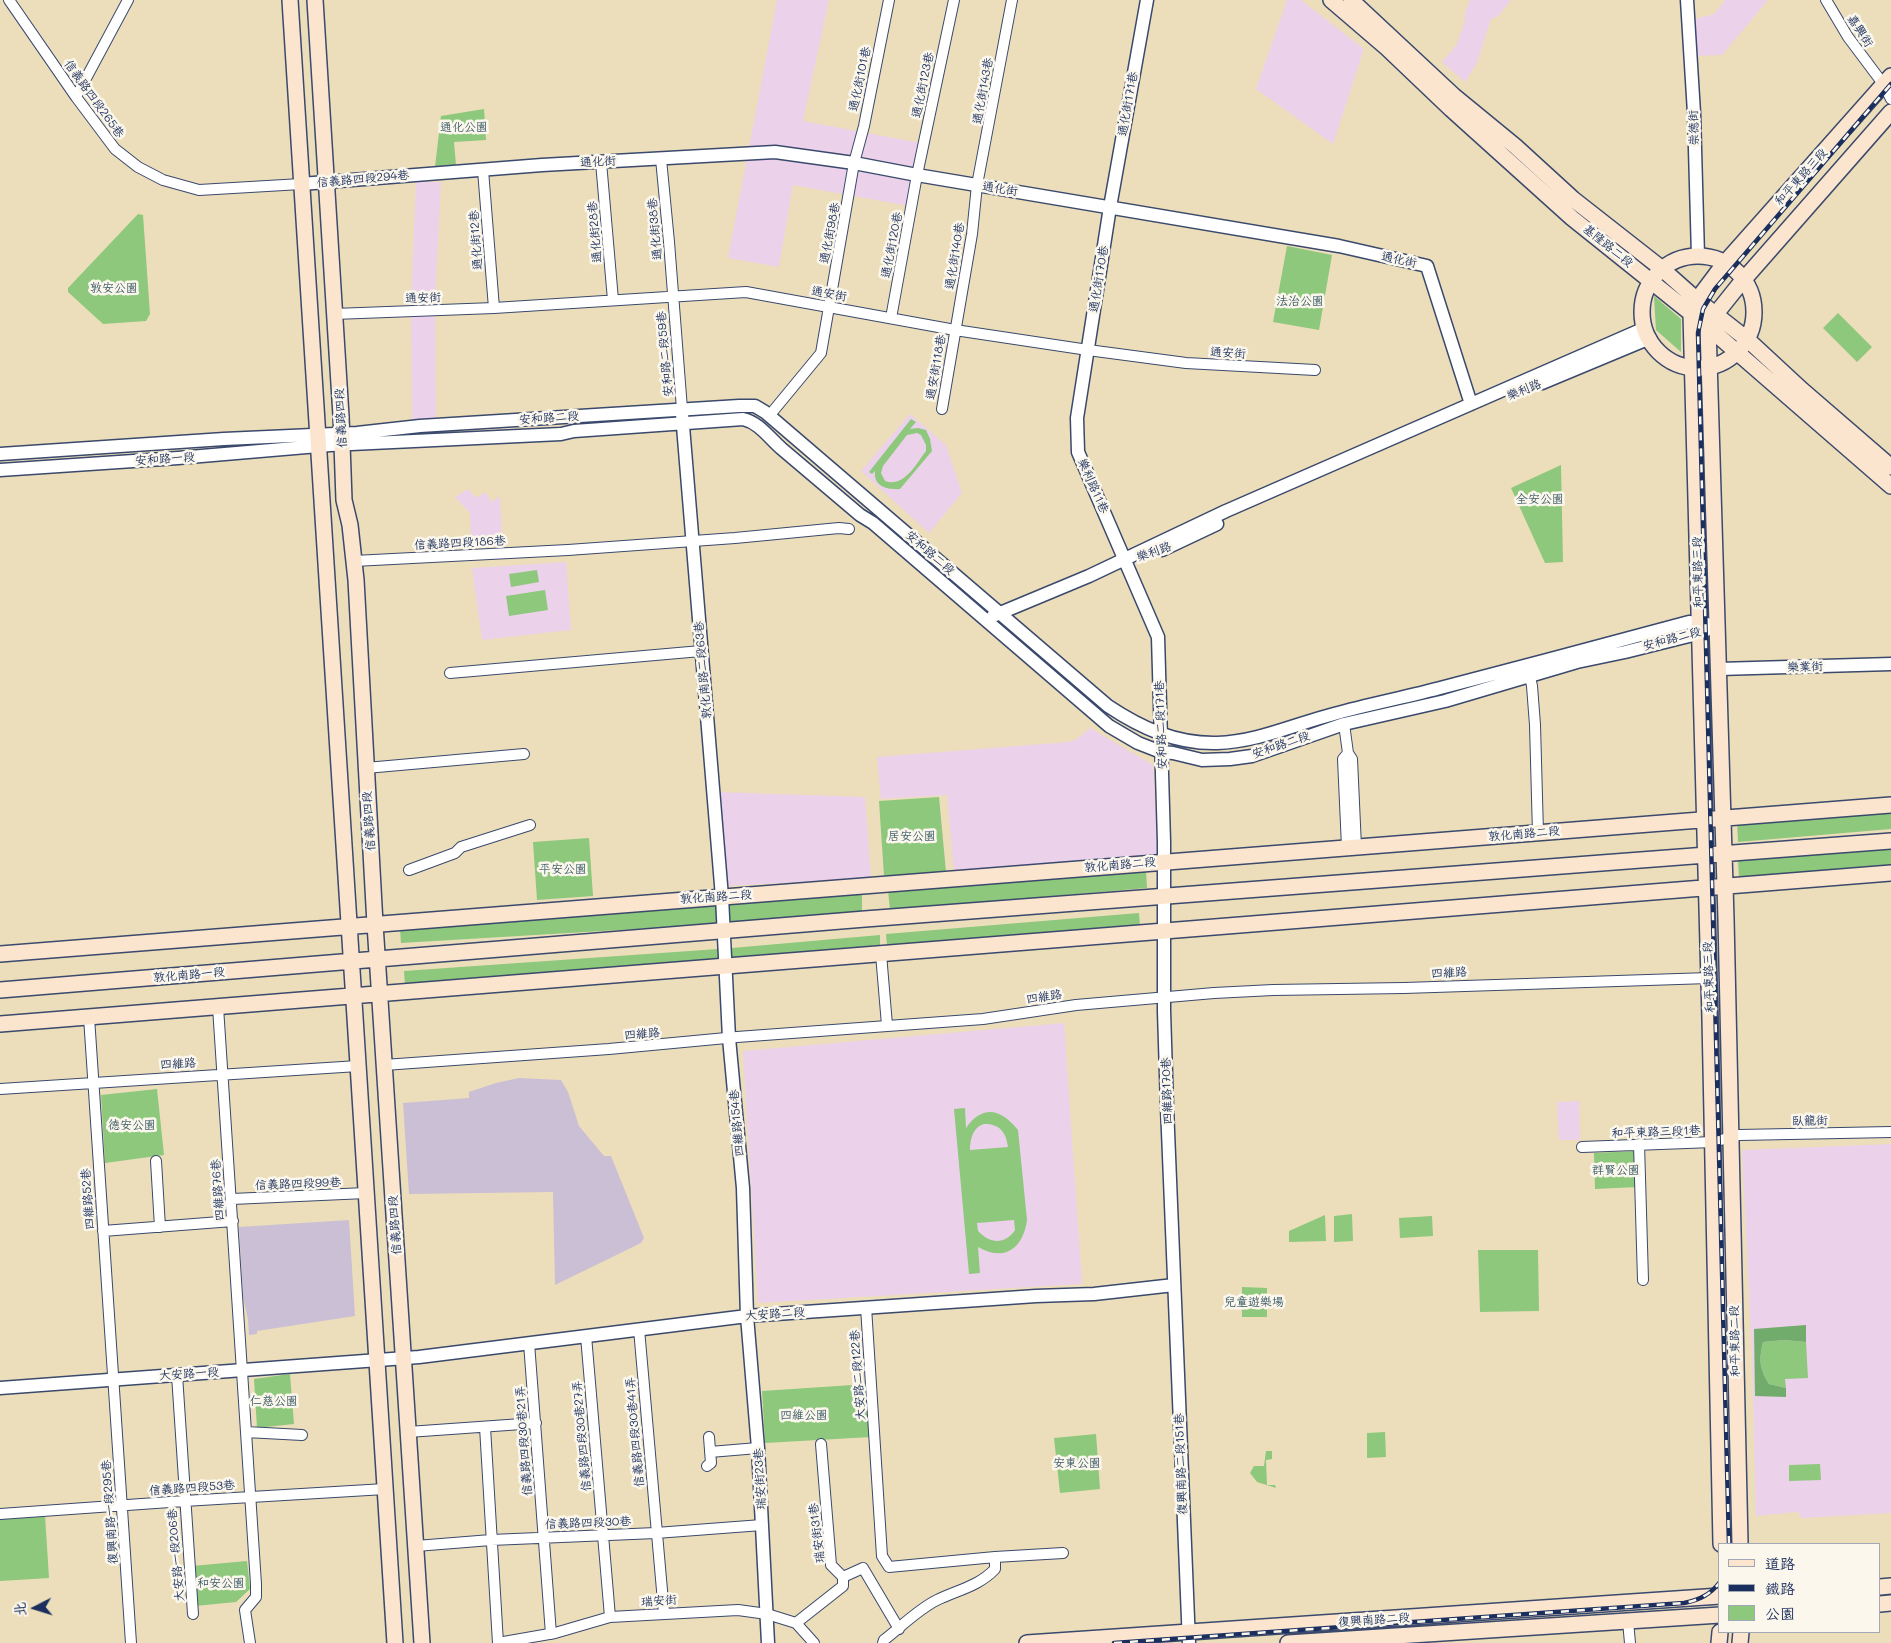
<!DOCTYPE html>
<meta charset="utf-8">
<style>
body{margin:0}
#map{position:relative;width:1891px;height:1643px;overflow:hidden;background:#ecdeba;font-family:Mali,"LXGW WenKai TC",sans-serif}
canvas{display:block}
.legend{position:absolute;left:1718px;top:1543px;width:162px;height:90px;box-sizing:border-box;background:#fbf7ec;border:1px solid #a1a7b3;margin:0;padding:6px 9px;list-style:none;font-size:15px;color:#1b2f5e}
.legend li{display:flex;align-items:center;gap:10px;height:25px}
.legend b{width:25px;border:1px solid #a1a7b3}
.north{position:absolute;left:10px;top:1583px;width:50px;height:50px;-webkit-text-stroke:4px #fbf7ec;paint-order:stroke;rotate:265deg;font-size:14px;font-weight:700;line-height:20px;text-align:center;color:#1b2f5e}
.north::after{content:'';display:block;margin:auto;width:18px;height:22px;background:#1b2f5e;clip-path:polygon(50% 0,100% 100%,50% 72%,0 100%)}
</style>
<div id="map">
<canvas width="1891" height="1643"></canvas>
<ul class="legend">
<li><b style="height:6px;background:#fbe5cf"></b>道路</li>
<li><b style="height:6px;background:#1b2f5e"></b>鐵路</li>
<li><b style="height:14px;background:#8dc87c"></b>公園</li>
</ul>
<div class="north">北</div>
</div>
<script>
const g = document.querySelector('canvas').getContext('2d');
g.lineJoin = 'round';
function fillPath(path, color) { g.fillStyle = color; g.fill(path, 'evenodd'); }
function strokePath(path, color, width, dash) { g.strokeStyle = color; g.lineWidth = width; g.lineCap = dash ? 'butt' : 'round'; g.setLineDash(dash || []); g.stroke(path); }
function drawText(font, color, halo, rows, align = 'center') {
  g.font = font + ' Mali,"LXGW WenKai TC",sans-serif'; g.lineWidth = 5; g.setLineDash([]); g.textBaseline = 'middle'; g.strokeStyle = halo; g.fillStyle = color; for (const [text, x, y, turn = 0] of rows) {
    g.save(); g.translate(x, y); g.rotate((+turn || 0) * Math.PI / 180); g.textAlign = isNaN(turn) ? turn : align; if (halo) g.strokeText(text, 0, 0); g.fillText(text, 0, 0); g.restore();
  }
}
fillPath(new Path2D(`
 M 777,0 L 829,0 L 803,121 L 921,143 L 909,206 L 793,185 L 779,267 L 728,258 Z
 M 1287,0 L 1301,0 L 1364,49 L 1333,144 L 1256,89 Z
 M 1470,0 L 1511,0 L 1498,16 L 1491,19 L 1477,63 L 1465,82 L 1442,62 L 1457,44 L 1465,21 L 1465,13 Z
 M 1725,0 L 1768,0 L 1722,55 L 1695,56 L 1694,19 L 1714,14 Z
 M 416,182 L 441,182 L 435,300 L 436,421 L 412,422 L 411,299 Z
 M 910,414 L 946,445 L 962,493 L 929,533 L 861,471 Z
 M 468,489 L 476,498 L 485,492 L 492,502 L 500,496 L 502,538 L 498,542 L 471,544 L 470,513 L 455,497 Z
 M 566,562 L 571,630 L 482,640 L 472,568 Z
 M 1090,728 L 1153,765 L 1158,855 L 954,872 L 947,795 L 881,799 L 877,757 L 1069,742 L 1077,739 Z
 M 719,792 L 865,797 L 871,878 L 726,886 Z
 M 1064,1023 L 1082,1284 L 758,1303 L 743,1051 Z
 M 1579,1101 L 1580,1140 L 1559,1140 L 1557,1102 Z
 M 1891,1144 L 1891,1513 L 1801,1518 L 1799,1513 L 1796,1512 L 1756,1516 L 1752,1356 L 1742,1150 Z`), '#ecd1ea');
fillPath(new Path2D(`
 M 519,1078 L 561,1080 L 568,1092 L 579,1126 L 604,1156 L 611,1156 L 644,1238 L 641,1243 L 555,1285 L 553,1192 L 409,1194 L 403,1103 L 469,1098 L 469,1092 L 496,1083 Z
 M 349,1220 L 355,1316 L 257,1331 L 257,1334 L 249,1335 L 248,1320 L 243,1297 L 239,1227 Z`), '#cbbfd5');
fillPath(new Path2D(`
 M 484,109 L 486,140 L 454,142 L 456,165 L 435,167 L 441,116 Z
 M 138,214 L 143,215 L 150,314 L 146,321 L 103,324 L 68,292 L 68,288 Z
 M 1287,246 L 1332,255 L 1319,330 L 1273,322 Z
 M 1654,296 L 1681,319 L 1681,352 L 1656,330 Z
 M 1838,313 L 1872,347 L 1857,362 L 1823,328 Z
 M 911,419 L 916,422 L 910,429 L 918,428 L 926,430 L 930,439 L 932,451 L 900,489 C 887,490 873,486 875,471 L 872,474 L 869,472 ZM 917,433 L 921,435 L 926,445 L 926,451 C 916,464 904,488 885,481 L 881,473 L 883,466 L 907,435 Z
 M 1561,465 L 1563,562 L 1545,563 L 1511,488 Z
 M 537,570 L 539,582 L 511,587 L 509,574 Z
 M 545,590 L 548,610 L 509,616 L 506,596 Z
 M 939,797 L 946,872 L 884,876 L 879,801 Z
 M 1891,810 L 1891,829 L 1738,842 L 1737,822 Z
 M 589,838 L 593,896 L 537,900 L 533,842 Z
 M 1891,848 L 1891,866 L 1739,879 L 1738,860 Z
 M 1146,871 L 1147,888 L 890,910 L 888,890 Z
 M 862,893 L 862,911 L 729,924 L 726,902 Z
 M 717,902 L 720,924 L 401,943 L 400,929 Z
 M 1139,913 L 1140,927 L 887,945 L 886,934 Z
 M 880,935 L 880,945 L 732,959 L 732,948 Z
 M 718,949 L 719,960 L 405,985 L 404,971 Z
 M 157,1089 L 164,1155 L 105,1163 L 101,1095 Z
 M 965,1108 L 966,1128 C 983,1104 1001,1109 1018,1130 L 1027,1220 C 1023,1249 1004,1262 978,1247 L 980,1273 L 969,1274 L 954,1109 ZM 984,1124 C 1000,1124 1006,1132 1008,1147 L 970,1150 C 970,1139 973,1127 984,1124 ZM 1014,1220 L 1015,1230 C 1005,1245 990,1244 978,1231 L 977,1223 Z
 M 1636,1151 L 1638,1187 L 1595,1189 L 1594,1153 Z
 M 1352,1214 L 1353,1241 L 1334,1242 L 1334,1216 Z
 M 1325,1215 L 1326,1241 L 1289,1242 L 1289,1231 Z
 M 1432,1216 L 1433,1236 L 1400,1238 L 1399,1218 Z
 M 1478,1250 L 1538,1250 L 1539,1311 L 1480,1312 Z
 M 1242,1287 L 1267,1288 L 1267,1317 L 1242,1317 Z
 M 1784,1340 L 1806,1342 L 1808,1378 L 1785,1379 L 1786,1388 L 1769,1384 C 1759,1368 1759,1359 1763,1342 Z
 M 290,1374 L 294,1424 L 257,1428 L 254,1379 Z
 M 868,1384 L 871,1437 L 765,1443 L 762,1391 Z
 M 1385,1432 L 1386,1457 L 1367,1458 L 1367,1433 Z
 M 1096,1434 L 1100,1489 L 1060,1493 L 1054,1438 Z
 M 1266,1451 L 1272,1451 L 1272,1459 L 1266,1460 L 1267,1485 L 1275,1485 L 1276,1488 L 1257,1482 L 1250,1473 L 1254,1466 L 1264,1466 Z
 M 1820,1464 L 1821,1480 L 1789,1481 L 1789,1465 Z
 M 45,1515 L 49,1578 L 0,1581 L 0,1519 Z
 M 247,1561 L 250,1589 L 236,1602 L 195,1606 L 192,1566 Z`), '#8dc87c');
fillPath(new Path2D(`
 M 1806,1325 L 1806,1342 L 1784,1340 L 1763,1342 C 1759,1359 1759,1368 1769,1384 L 1786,1388 L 1786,1397 L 1755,1396 L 1754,1329 Z`), '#72ac6c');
const minor = new Path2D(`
 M 9,0 L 76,97 L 115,149 L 138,167 L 163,180 L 199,190 L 301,184
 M 1826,0 L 1848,37 L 1884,85 L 1891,99
 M 76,97 L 128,0
 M 661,159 L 669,242 L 682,409
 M 601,162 L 613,300
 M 483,170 L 494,308
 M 334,314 L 494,308 L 746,292 L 955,330 L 1088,350 L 1186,363 L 1315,370
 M 891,318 L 917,175 L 954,0
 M 942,409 L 972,234 L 977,185 L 1012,0
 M 769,416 L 821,353 L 854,163 L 864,126 L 889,0
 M 354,561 L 568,550 L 735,538 L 839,528 L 849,529
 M 450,673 L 701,651
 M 1530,677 L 1532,686 L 1535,725 L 1538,833
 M 1344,724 L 1348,753 L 1352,759 L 1356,847
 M 366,768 L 524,754
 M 1347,847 L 1343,759 L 1348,753
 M 409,870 L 455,853 L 461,847 L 530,825
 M 881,954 L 887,1025
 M 218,1007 L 256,1584 L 256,1597 L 245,1610 L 250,1643
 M 89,1017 L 131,1643
 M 384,1065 L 609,1049 L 737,1037 L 983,1019 L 1076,1005 L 1214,993 L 1273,990 L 1404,988 L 1709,978
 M 0,1089 L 358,1066
 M 1639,1144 L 1643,1280
 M 1582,1147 L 1713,1142 L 1739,1135 L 1891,1132
 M 156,1161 L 160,1227
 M 232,1199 L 366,1193
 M 103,1231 L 233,1221
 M 866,1307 L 882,1556 L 889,1567 L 995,1557 L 1063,1553
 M 639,1329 L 664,1613
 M 586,1336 L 610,1617
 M 529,1343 L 551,1634
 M 177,1375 L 193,1614
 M 485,1427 L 498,1643
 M 246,1432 L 302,1435
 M 408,1432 L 536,1423
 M 710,1452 L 758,1448
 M 707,1466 L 711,1463 L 709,1437
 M 0,1514 L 184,1501 L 385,1489
 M 416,1546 L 491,1540 L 656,1533 L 762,1525
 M 843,1577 L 863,1568 L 899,1629
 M 1628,1621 L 1630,1643
 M 796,1623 L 843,1586 L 843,1577 L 831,1565 L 821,1444
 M 498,1643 L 555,1633 L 610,1617 L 738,1610 L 767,1614 L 796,1623 L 814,1643
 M 883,1643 L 884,1640 C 901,1627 917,1610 937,1600 C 958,1590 979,1586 995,1569 L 995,1557`);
const tertiary = new Path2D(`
 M 1147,0 L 1110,207 L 1077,418 L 1078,452 L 1158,637 L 1164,842 L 1164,1011 L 1167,1107 L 1189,1643
 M 1687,0 L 1694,113 L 1698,256
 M 301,184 L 542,165 L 775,152 L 854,163 L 917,175 L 1339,246 L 1427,266 L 1471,404
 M 1542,383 L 1650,338
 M 682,414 L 722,897 L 729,1038 L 743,1188 L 747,1316 L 758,1448 L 768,1643
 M 0,454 L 224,439 L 357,433 L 420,426 L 739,406 L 755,406 L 765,412 L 1108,706 C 1141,728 1176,744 1217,743 C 1257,742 1295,724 1334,714 C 1370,704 1407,697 1444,687 C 1526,666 1607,644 1689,622 L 1707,624
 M 0,470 L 178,458 L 330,445 L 561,434 L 574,431 L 743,419 C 760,423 769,438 782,449 C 808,471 834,493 860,515 L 873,523 L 1109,726 L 1138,743 L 1161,752 L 1173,753 L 1202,760 L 1230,759 L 1252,756 L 1344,724 L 1445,701 L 1577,662 L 1625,652 L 1689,636 L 1717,626
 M 1162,550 L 1217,524
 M 993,616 L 1089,576 L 1226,511 L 1645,328
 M 1719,669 L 1891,664
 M 0,1388 L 419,1357 L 747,1316 L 1036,1296 L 1094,1294 L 1174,1285`);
const secondary = new Path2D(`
 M 290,0 L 395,1643
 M 315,0 L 341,416 L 344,500 L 350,525 L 356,580 L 375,924 L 422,1643
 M 1331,0 L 1387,48 L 1451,109 L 1572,218 L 1708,327 L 1891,486
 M 1351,0 L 1454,96 L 1515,146 L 1573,199 L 1661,268 L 1697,300 L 1748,340 L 1802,390 L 1891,467
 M1642 312a56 56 0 1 1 112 0a56 56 0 1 1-112 0Z
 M 0,954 L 1891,805
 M 0,990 L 865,919 L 1891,841
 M 0,1024 L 1891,873
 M 1721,1544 L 1710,1019 L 1691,314 L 1697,300 L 1724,264 L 1891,76
 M 1740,1544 L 1726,919 L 1708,327 L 1715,315 L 1739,285 L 1891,112
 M 1880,1587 L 1891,1586
 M 1880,1604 L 1891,1603
 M 1027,1643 L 1720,1596
 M 1288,1643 L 1720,1615
 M 1719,1643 L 1720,1632
 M 1740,1643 L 1741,1632`);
strokePath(minor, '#3a496c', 12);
strokePath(tertiary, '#3a496c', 15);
strokePath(secondary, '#3a496c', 18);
strokePath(minor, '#fff', 10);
strokePath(tertiary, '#fff', 12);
strokePath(secondary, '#fbe5cf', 15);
const rail = new Path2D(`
 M 1729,1544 L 1698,333 L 1703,309 L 1715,289 L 1891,84
 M 1114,1643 L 1684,1603 C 1699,1600 1710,1595 1720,1582`);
strokePath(rail, '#1b2f5e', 4.5);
strokePath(rail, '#fbf7ec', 2.5, [8]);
drawText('12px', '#1b2f5e', '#fbf7ec', [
 ["嘉興街",1860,31,57],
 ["通化街101巷",860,79,-78],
 ["通化街123巷",923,85,-78],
 ["通化街143巷",983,91,-80],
 ["信義路四段265巷",94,99,54],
 ["通化街171巷",1128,104,-80],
 ["崇德街",1694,128,-92],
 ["通化街",598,162,-3],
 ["和平東路三段",1801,177,-48],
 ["信義路四段294巷",363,179,-5],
 ["通化街",1000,189,9],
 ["通化街38巷",655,229,-95],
 ["通化街28巷",595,232,-95],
 ["通化街98巷",830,233,-79],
 ["通化街12巷",476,240,-94],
 ["通化街120巷",892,245,-79],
 ["基隆路二段",1608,246,39],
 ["通化街140巷",955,256,-81],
 ["通化街",1399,260,12],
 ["通化街170巷",1099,279,-81],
 ["通安街",829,294,10],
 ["通安街",423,298,-2],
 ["通安街",1228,353,4],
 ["安和路二段59巷",665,354,-95],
 ["通安街118巷",936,367,-80],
 ["樂利路",1524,390,-22],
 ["信義路四段",341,418,-93],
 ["安和路二段",549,418,-4],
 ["安和路一段",165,459,-4],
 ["樂利路11巷",1093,486,66],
 ["信義路四段186巷",460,543,-3],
 ["樂利路",1154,552,-20],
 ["安和路二段",930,553,41],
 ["和平東路三段",1698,572,-91],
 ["安和路二段",1672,639,-15],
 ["樂業街",1805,667,-2],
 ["敦化南路二段63巷",703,670,-95],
 ["安和路二段171巷",1161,725,-92],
 ["安和路二段",1281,745,-19],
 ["信義路四段",369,821,-94],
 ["敦化南路二段",1524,834,-5],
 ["敦化南路二段",1120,865,-5],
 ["敦化南路二段",716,897,-4],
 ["四維路",1449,973,-3],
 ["敦化南路一段",189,975,-5],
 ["和平東路三段",1709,977,-92],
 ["四維路",1044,997,-8],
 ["四維路",642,1034,-5],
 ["四維路",178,1064,-3],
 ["四維路170巷",1167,1091,-92],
 ["臥龍街",1810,1121,-1],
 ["四維路154巷",737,1123,-95],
 ["和平東路三段1巷",1656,1132,-2],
 ["信義路四段99巷",298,1184,-2],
 ["四維路76巷",218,1190,-94],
 ["四維路52巷",88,1199,-94],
 ["信義路四段",395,1225,-94],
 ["大安路二段",775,1314,-4],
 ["和平東路二段",1735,1341,-91],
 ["大安路一段",189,1374,-4],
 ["大安路二段122巷",858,1375,-94],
 ["信義路四段30巷41弄",635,1432,-95],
 ["信義路四段30巷27弄",582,1436,-95],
 ["信義路四段30巷21弄",524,1441,-94],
 ["復興南路二段151巷",1181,1464,-92],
 ["瑞安街23巷",760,1479,-93],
 ["信義路四段53巷",192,1488,-4],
 ["復興南路一段295巷",110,1512,-94],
 ["信義路四段30巷",588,1523,-2],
 ["瑞安街31巷",817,1533,-97],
 ["大安路一段206巷",176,1555,-95],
 ["瑞安街",659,1601,-4],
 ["復興南路二段",1374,1620,-4]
]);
drawText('12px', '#3d5d67', '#fbf7ec', [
 ["通化公園",464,127],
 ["敦安公園",114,288],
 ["法治公園",1300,301],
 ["全安公園",1540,499],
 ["居安公園",912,836],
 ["平安公園",563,869],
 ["德安公園",132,1125],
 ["群賢公園",1616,1170],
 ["兒童遊樂場",1254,1302],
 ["仁慈公園",274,1401],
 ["四維公園",804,1415],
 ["安東公園",1077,1463],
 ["和安公園",221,1583]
]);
</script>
